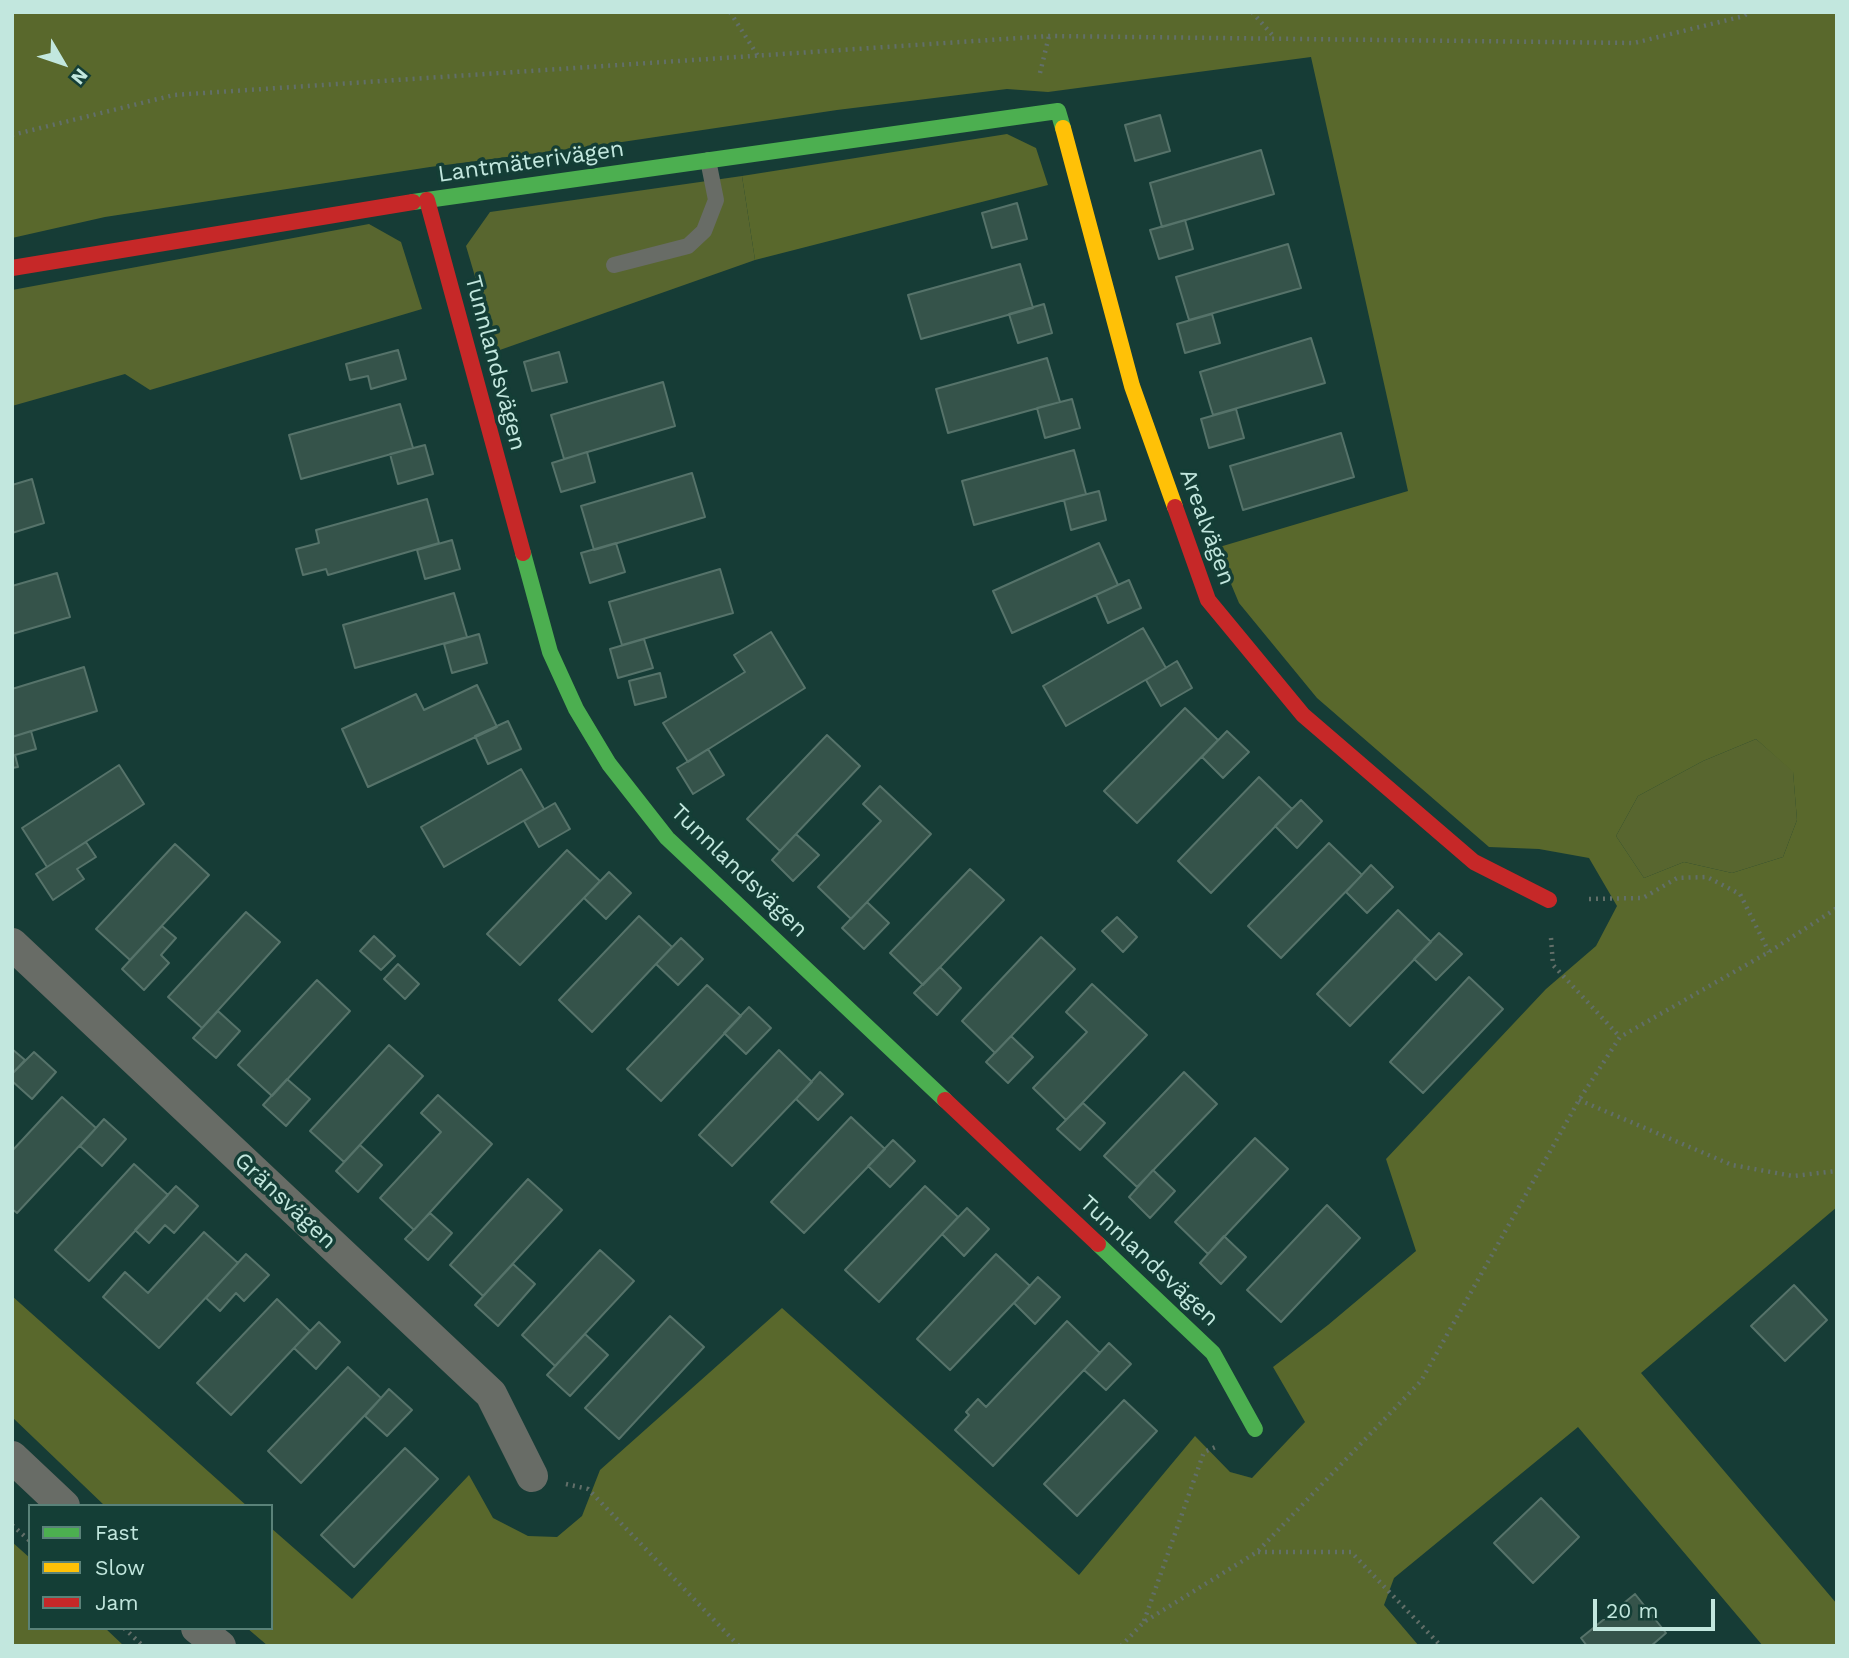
<!DOCTYPE html>
<meta charset="utf-8">
<style>
body{margin:0}
#map{position:relative;width:1849px;height:1658px;overflow:hidden;background:#163c36;font-family:"Work Sans",sans-serif}
canvas{display:block}
.frame{position:absolute;inset:0;border:14px solid #c2e7de;pointer-events:none}
.legend{position:absolute;left:28px;top:1504px;width:245px;height:126px;box-sizing:border-box;background:#143e36;border:2px solid #5a8279;margin:0;padding:9px 12px;list-style:none;font-size:21px;color:#c2e7de}
.legend li{display:flex;align-items:center;gap:14px;height:35px}
.legend b{width:35px;border:2px solid #5a8279}
.north{position:absolute;left:28px;top:28px;width:70px;height:70px;-webkit-text-stroke:5px #143e36;paint-order:stroke;rotate:129deg;font-size:19px;font-weight:700;line-height:28px;text-align:center;color:#c2e7de}
.north::after{content:'';display:block;margin:auto;width:24px;height:32px;background:#c2e7de;clip-path:polygon(50% 0,100% 100%,50% 72%,0 100%)}
.scale{position:absolute;left:1593px;top:1599px;width:122px;height:32px;box-sizing:border-box;border:4px solid #c2e7de;border-top:0;padding-left:9px;font-size:21px;line-height:24px;white-space:nowrap;color:#c2e7de;-webkit-text-stroke:5px #143e36;paint-order:stroke}
</style>
<div id="map">
<canvas width="1849" height="1658"></canvas>
<div class="frame"></div>
<ul class="legend">
<li><b style="height:9px;background:#4caf50"></b>Fast</li>
<li><b style="height:9px;background:#ffc107"></b>Slow</li>
<li><b style="height:9px;background:#c62828"></b>Jam</li>
</ul>
<div class="north">N</div>
<div class="scale">20 m</div>
</div>
<script>
const g = document.querySelector('canvas').getContext('2d');
g.lineJoin = 'round';
function fillPath(path, color) { g.fillStyle = color; g.fill(path, 'evenodd'); }
function strokePath(path, color, width, dash) { g.strokeStyle = color; g.lineWidth = width; g.lineCap = dash ? 'butt' : 'round'; g.setLineDash(dash || []); g.stroke(path); }
function drawText(font, color, halo, rows, align = 'center') {
  g.font = font + ' "Work Sans",sans-serif'; g.lineWidth = 7; g.setLineDash([]); g.textBaseline = 'middle'; g.strokeStyle = halo; g.fillStyle = color; for (const [text, x, y, turn = 0] of rows) {
    g.save(); g.translate(x, y); g.rotate((+turn || 0) * Math.PI / 180); g.textAlign = isNaN(turn) ? turn : align; if (halo) g.strokeText(text, 0, 0); g.fillText(text, 0, 0); g.restore();
  }
}
fillPath(new Path2D(`
 M 742,176 L 755,260 L 497,351 L 466,246 L 490,212 Z
 M 369,224 L 401,242 L 422,309 L 150,390 L 125,374 L 12,406 L 12,290 Z
 M 1756,739 L 1793,771 L 1797,820 L 1783,857 L 1732,873 L 1684,862 L 1644,878 L 1616,836 L 1638,796 L 1703,761 Z`), '#58662f');
fillPath(new Path2D(`
 M 12,12 L 1837,12 L 1837,1207 L 1641,1373 L 1837,1604 L 1837,1646 L 1763,1646 L 1578,1427 L 1394,1578 L 1384,1605 L 1419,1646 L 268,1646 L 247,1628 L 271,1628 L 271,1528 L 352,1599 L 469,1475 L 493,1518 L 528,1536 L 557,1537 L 582,1516 L 600,1470 L 782,1308 L 1079,1575 L 1195,1436 L 1230,1472 L 1252,1478 L 1305,1422 L 1273,1367 L 1328,1325 L 1416,1251 L 1386,1159 L 1546,989 L 1596,946 L 1617,906 L 1589,858 L 1539,849 L 1489,847 L 1317,698 L 1239,603 L 1216,548 L 1408,491 L 1311,57 L 1048,92 L 1007,89 L 837,110 L 622,142 L 430,167 L 105,217 L 12,238 ZM 1756,739 L 1793,772 L 1797,820 L 1783,857 L 1732,873 L 1684,862 L 1644,878 L 1616,836 L 1638,796 L 1703,761 Z
 M 1007,134 L 1036,148 L 1048,185 L 755,260 L 742,176 Z
 M 12,1296 L 247,1506 L 105,1506 L 12,1417 Z
 M 12,1542 L 30,1558 L 30,1628 L 105,1628 L 124,1646 L 12,1646 Z`), '#59682c');
const building = new Path2D(`
 M 1160,115 L 1170,151 L 1135,161 L 1125,125 Z
 M 1261,150 L 1274,194 L 1162,227 L 1150,183 Z
 M 1017,203 L 1027,239 L 992,248 L 982,213 Z
 M 1185,220 L 1193,249 L 1159,259 L 1150,230 Z
 M 1288,244 L 1301,288 L 1189,320 L 1176,277 Z
 M 1020,264 L 1033,308 L 921,339 L 908,295 Z
 M 1044,304 L 1052,333 L 1018,343 L 1009,314 Z
 M 1212,314 L 1220,343 L 1185,353 L 1177,324 Z
 M 1311,338 L 1325,383 L 1213,415 L 1200,372 Z
 M 398,350 L 406,379 L 371,389 L 368,376 L 350,380 L 346,364 Z
 M 559,352 L 567,382 L 532,391 L 524,362 Z
 M 1047,358 L 1060,402 L 948,433 L 936,389 Z
 M 663,382 L 675,426 L 564,459 L 551,415 Z
 M 1072,399 L 1080,428 L 1045,438 L 1037,408 Z
 M 400,404 L 413,448 L 301,479 L 289,435 Z
 M 1236,409 L 1244,438 L 1209,448 L 1201,419 Z
 M 1341,433 L 1354,477 L 1243,510 L 1230,466 Z
 M 425,445 L 433,474 L 398,484 L 390,454 Z
 M 1074,450 L 1086,494 L 974,525 L 962,481 Z
 M 587,452 L 595,482 L 561,492 L 552,463 Z
 M 692,473 L 705,517 L 594,550 L 581,506 Z
 M 32,479 L 44,523 L 12,533 L 12,485 Z
 M 1099,491 L 1106,520 L 1071,530 L 1064,500 Z
 M 427,499 L 439,543 L 328,575 L 326,569 L 303,575 L 296,549 L 319,543 L 316,530 Z
 M 452,540 L 460,569 L 425,579 L 417,550 Z
 M 616,543 L 625,572 L 590,583 L 581,553 Z
 M 1099,543 L 1118,585 L 1012,633 L 993,591 Z
 M 720,569 L 733,613 L 622,645 L 609,602 Z
 M 57,573 L 70,617 L 12,634 L 12,586 Z
 M 1129,580 L 1141,608 L 1108,623 L 1096,595 Z
 M 454,593 L 467,637 L 355,668 L 343,625 Z
 M 1143,628 L 1166,668 L 1066,726 L 1043,686 Z
 M 771,632 L 805,688 L 688,762 L 663,723 L 745,672 L 734,655 Z
 M 479,634 L 487,663 L 452,673 L 444,644 Z
 M 644,639 L 653,668 L 618,678 L 610,649 Z
 M 1177,661 L 1192,688 L 1161,706 L 1146,680 Z
 M 84,667 L 97,711 L 12,737 L 12,689 Z
 M 660,673 L 666,697 L 635,705 L 629,681 Z
 M 477,685 L 497,727 L 368,787 L 342,729 L 416,694 L 424,710 Z
 M 1185,708 L 1218,740 L 1137,823 L 1104,791 Z
 M 508,721 L 521,749 L 488,764 L 475,736 Z
 M 31,731 L 36,749 L 15,755 L 18,767 L 12,768 L 12,737 Z
 M 1227,731 L 1249,752 L 1223,778 L 1202,757 Z
 M 827,735 L 860,766 L 780,851 L 747,819 Z
 M 708,749 L 724,775 L 693,794 L 677,768 Z
 M 119,765 L 144,804 L 47,867 L 22,828 Z
 M 521,769 L 544,809 L 444,867 L 421,827 Z
 M 1259,777 L 1292,809 L 1211,893 L 1178,861 Z
 M 880,786 L 931,834 L 851,919 L 818,887 L 881,821 L 863,804 Z
 M 1301,800 L 1322,821 L 1297,848 L 1275,826 Z
 M 555,803 L 570,829 L 539,847 L 524,821 Z
 M 796,834 L 819,855 L 793,881 L 772,860 Z
 M 86,842 L 96,857 L 77,869 L 84,879 L 53,900 L 36,874 Z
 M 1329,843 L 1362,875 L 1281,958 L 1248,926 Z
 M 175,844 L 209,875 L 130,960 L 96,929 Z
 M 567,850 L 600,881 L 520,965 L 487,934 Z
 M 1371,865 L 1393,887 L 1367,913 L 1346,892 Z
 M 970,869 L 1004,900 L 923,985 L 890,953 Z
 M 609,872 L 631,893 L 606,919 L 584,898 Z
 M 867,902 L 889,923 L 864,949 L 842,928 Z
 M 1398,910 L 1431,942 L 1350,1026 L 1317,994 Z
 M 246,912 L 280,942 L 202,1028 L 168,997 Z
 M 639,916 L 672,947 L 592,1032 L 559,1000 Z
 M 1117,917 L 1137,937 L 1123,952 L 1102,931 Z
 M 162,926 L 176,938 L 161,955 L 169,963 L 144,990 L 122,969 Z
 M 1439,933 L 1462,954 L 1436,980 L 1414,959 Z
 M 374,936 L 395,956 L 381,970 L 360,951 Z
 M 1041,937 L 1075,969 L 995,1053 L 962,1021 Z
 M 681,938 L 703,959 L 678,985 L 656,964 Z
 M 398,964 L 419,984 L 405,999 L 384,979 Z
 M 940,967 L 961,988 L 937,1015 L 914,993 Z
 M 1469,977 L 1503,1009 L 1423,1093 L 1390,1062 Z
 M 317,980 L 350,1011 L 272,1096 L 238,1065 Z
 M 1092,984 L 1147,1035 L 1066,1120 L 1033,1088 L 1087,1032 L 1066,1012 Z
 M 707,985 L 741,1016 L 661,1101 L 627,1069 Z
 M 749,1007 L 771,1028 L 746,1054 L 724,1033 Z
 M 218,1011 L 240,1031 L 216,1058 L 193,1038 Z
 M 1011,1036 L 1033,1057 L 1008,1083 L 986,1062 Z
 M 389,1045 L 423,1076 L 344,1162 L 310,1131 Z
 M 12,1049 L 25,1060 L 12,1074 Z
 M 779,1050 L 812,1082 L 732,1166 L 699,1135 Z
 M 34,1052 L 56,1072 L 32,1099 L 12,1081 L 12,1074 Z
 M 820,1072 L 843,1094 L 818,1120 L 796,1099 Z
 M 1184,1072 L 1217,1104 L 1137,1187 L 1104,1156 Z
 M 287,1079 L 310,1099 L 286,1126 L 263,1105 Z
 M 438,1095 L 492,1144 L 414,1230 L 380,1198 L 441,1132 L 421,1113 Z
 M 62,1097 L 96,1128 L 17,1213 L 12,1209 L 12,1151 Z
 M 1083,1103 L 1105,1123 L 1080,1150 L 1057,1129 Z
 M 851,1117 L 885,1149 L 804,1233 L 771,1202 Z
 M 104,1119 L 126,1139 L 102,1166 L 80,1146 Z
 M 1255,1138 L 1288,1169 L 1208,1254 L 1175,1222 Z
 M 893,1140 L 915,1161 L 890,1187 L 868,1166 Z
 M 360,1145 L 382,1165 L 358,1192 L 336,1171 Z
 M 134,1164 L 168,1195 L 89,1281 L 55,1250 Z
 M 1153,1170 L 1175,1191 L 1150,1218 L 1129,1197 Z
 M 528,1179 L 562,1210 L 483,1296 L 450,1265 Z
 M 176,1186 L 198,1206 L 174,1233 L 165,1225 L 149,1243 L 135,1230 Z
 M 925,1186 L 958,1217 L 879,1302 L 845,1270 Z
 M 1327,1205 L 1360,1238 L 1281,1322 L 1247,1290 Z
 M 967,1208 L 989,1229 L 964,1256 L 942,1234 Z
 M 430,1213 L 452,1233 L 428,1260 L 405,1239 Z
 M 204,1232 L 238,1263 L 159,1348 L 103,1297 L 125,1272 L 148,1293 Z
 M 1224,1236 L 1246,1257 L 1221,1284 L 1200,1263 Z
 M 600,1250 L 634,1281 L 555,1366 L 522,1335 Z
 M 246,1254 L 269,1275 L 244,1301 L 236,1293 L 220,1311 L 206,1298 Z
 M 996,1254 L 1030,1286 L 950,1370 L 917,1339 Z
 M 513,1264 L 535,1284 L 498,1326 L 475,1305 Z
 M 1038,1277 L 1060,1297 L 1035,1324 L 1014,1303 Z
 M 1794,1285 L 1827,1320 L 1785,1361 L 1751,1326 Z
 M 277,1299 L 310,1331 L 231,1415 L 197,1383 Z
 M 670,1316 L 704,1347 L 619,1439 L 585,1408 Z
 M 1067,1321 L 1100,1353 L 993,1466 L 955,1430 L 969,1415 L 966,1412 L 978,1399 L 986,1407 Z
 M 319,1322 L 340,1342 L 316,1369 L 294,1348 Z
 M 585,1334 L 608,1355 L 570,1396 L 547,1375 Z
 M 1109,1343 L 1131,1364 L 1106,1390 L 1084,1370 Z
 M 348,1367 L 381,1398 L 301,1483 L 268,1451 Z
 M 389,1389 L 412,1410 L 387,1436 L 365,1416 Z
 M 1124,1400 L 1157,1431 L 1077,1516 L 1044,1484 Z
 M 405,1448 L 438,1479 L 354,1567 L 321,1535 Z
 M 1541,1498 L 1579,1537 L 1533,1583 L 1494,1543 Z
 M 1635,1594 L 1666,1633 L 1651,1646 L 1587,1646 L 1581,1638 Z`);
fillPath(building, '#35534a');
strokePath(building, '#56736a', 2);
strokePath(new Path2D(`
 M 730,12 L 758,56
 M 1252,12 L 1275,38
 M 1040,73 L 1049,36
 M 12,135 L 174,95 L 1049,36 L 1634,43 L 1744,16 L 1749,12
 M 1589,899 L 1643,898 L 1677,878 L 1707,877 L 1740,894 L 1769,952
 M 1551,938 L 1553,965 L 1620,1037
 M 1579,1100 L 1732,1165 L 1793,1176 L 1837,1171
 M 566,1484 L 588,1489 L 739,1646
 M 12,1525 L 30,1541
 M 1258,1552 L 1351,1552 L 1441,1646
 M 1144,1621 L 1204,1452 L 1218,1446
 M 124,1628 L 143,1646
 M 1121,1646 L 1144,1622 L 1257,1552 L 1421,1381 L 1579,1100 L 1620,1037 L 1769,952 L 1837,908`), '#626f69', 4.5, [2, 5]);
strokePath(new Path2D(`
 M 614,265 L 688,246 L 704,231 L 716,200 L 708,160`), '#686c66', 16);
strokePath(new Path2D(`
 M 12,944 L 491,1394 L 532,1476
 M 12,1457 L 64,1506
 M 197,1628 L 220,1646`), '#686c66', 32);
strokePath(new Path2D(`
 M 413,202 L 1058,111 L 1063,128
 M 523,553 L 550,652 L 576,709 L 609,764 L 667,838 L 945,1100
 M 1098,1244 L 1213,1353 L 1255,1429`), '#4caf50', 16);
strokePath(new Path2D(`
 M 1063,128 L 1132,386 L 1175,507`), '#ffc107', 16);
strokePath(new Path2D(`
 M 427,200 L 523,553
 M 12,268 L 413,202
 M 1175,507 L 1208,600 L 1303,715 L 1474,862 L 1549,900
 M 945,1100 L 1098,1244`), '#c62828', 16);
drawText('23px', '#c2e7de', '#143e36', [
 ["Lantmäterivägen",531,162,-8],
 ["Tunnlandsvägen",495,363,75],
 ["Arealvägen",1207,527,70],
 ["Tunnlandsvägen",739,871,44],
 ["Gränsvägen",285,1201,43],
 ["Tunnlandsvägen",1149,1261,43]
]);
</script>
